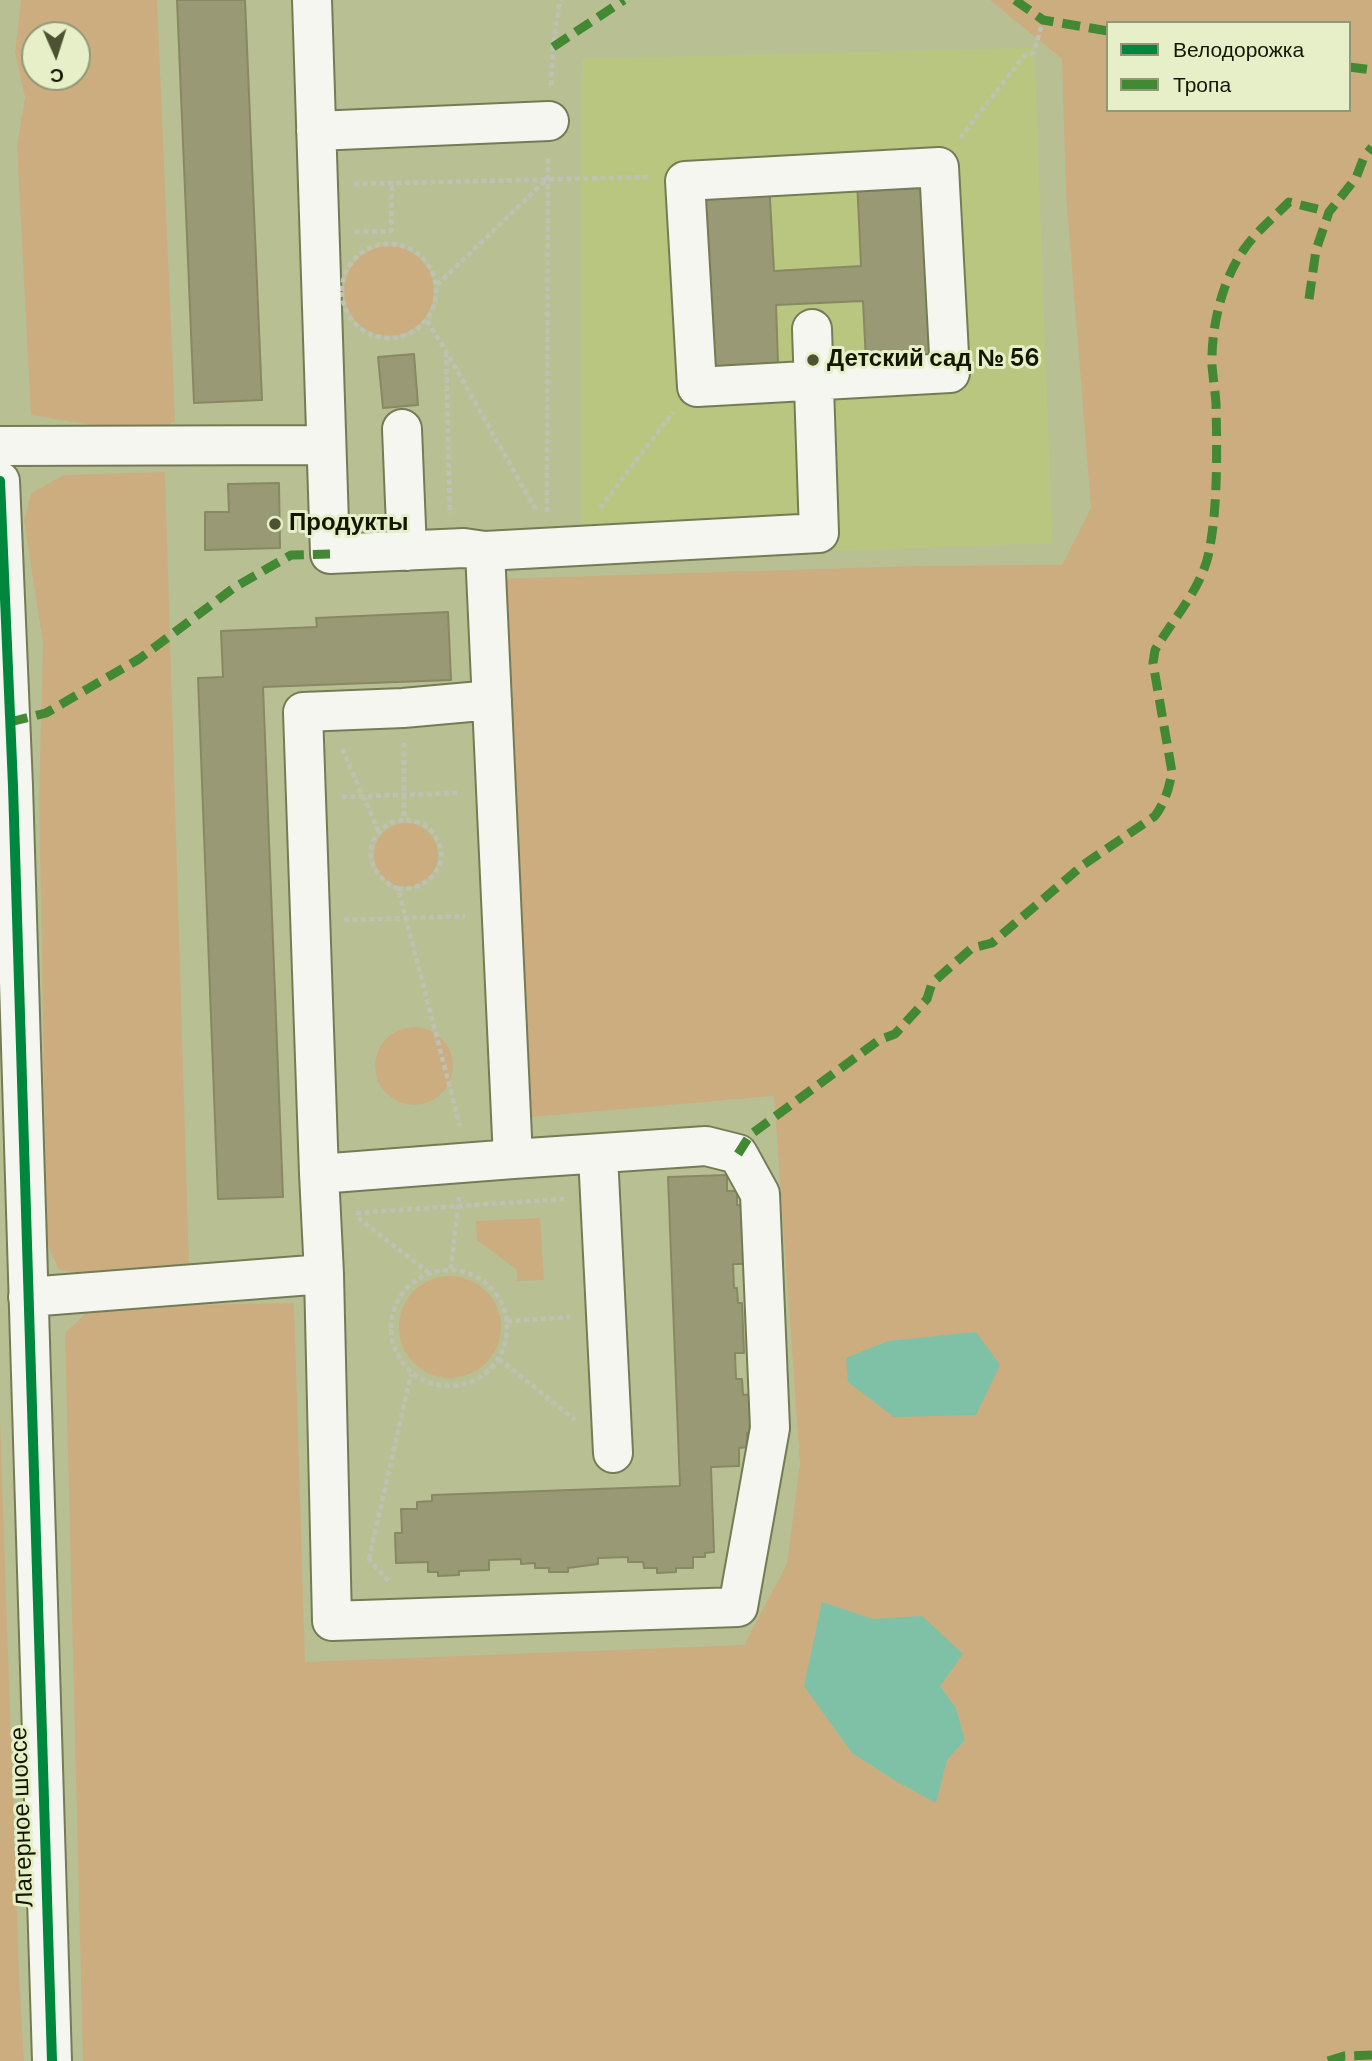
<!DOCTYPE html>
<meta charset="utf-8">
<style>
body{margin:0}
#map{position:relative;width:1372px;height:2061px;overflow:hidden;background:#b8c093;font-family:"DM Sans",sans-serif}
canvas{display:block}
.legend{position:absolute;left:1106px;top:21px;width:245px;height:91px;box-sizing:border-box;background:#e6efc7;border:2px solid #929877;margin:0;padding:9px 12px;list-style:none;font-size:21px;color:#131600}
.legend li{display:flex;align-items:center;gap:14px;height:35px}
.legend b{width:35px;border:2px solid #929877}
.north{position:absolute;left:21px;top:21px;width:70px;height:70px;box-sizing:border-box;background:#e6efc7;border:2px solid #929877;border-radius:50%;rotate:177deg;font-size:19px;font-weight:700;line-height:28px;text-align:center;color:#131600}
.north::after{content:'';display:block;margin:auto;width:24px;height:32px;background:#4d5233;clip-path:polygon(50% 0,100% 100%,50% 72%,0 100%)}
</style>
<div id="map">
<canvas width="1372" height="2061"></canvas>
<ul class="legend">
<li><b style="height:9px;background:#00873e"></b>Велодорожка</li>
<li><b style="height:9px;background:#438832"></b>Тропа</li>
</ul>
<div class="north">С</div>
</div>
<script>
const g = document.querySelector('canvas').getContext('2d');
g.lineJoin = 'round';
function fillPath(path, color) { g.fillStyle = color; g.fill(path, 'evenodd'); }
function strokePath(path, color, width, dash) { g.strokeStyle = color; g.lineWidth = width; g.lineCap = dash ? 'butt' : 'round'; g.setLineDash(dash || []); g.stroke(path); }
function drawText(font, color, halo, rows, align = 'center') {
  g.font = font + ' "DM Sans",sans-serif'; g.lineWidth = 6; g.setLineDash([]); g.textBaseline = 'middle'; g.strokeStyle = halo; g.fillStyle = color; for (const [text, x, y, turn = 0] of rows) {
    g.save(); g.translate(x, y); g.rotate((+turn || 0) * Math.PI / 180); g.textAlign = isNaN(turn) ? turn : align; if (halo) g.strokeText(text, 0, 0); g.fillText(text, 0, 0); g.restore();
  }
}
fillPath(new Path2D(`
 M 1034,48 L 1052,543 L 581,560 L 581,115 L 583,59 Z`), '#b9c680');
fillPath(new Path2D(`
 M 21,0 L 157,0 L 175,421 L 151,435 L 31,415 L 17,146 L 25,97 L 15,52 ZM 35,35 L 77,35 L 77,77 L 35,77 Z
 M 990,0 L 1372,0 L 1372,2061 L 83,2061 L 65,1333 L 87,1312 L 188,1305 L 294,1303 L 305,1662 L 744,1645 L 787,1564 L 800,1463 L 774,1096 L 519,1118 L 496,579 L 914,566 L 1062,565 L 1091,508 L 1066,194 L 1062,59 ZM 1108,23 L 1349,23 L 1349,110 L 1108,110 ZM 822,1602 L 873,1619 L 940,1686 L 956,1708 L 965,1740 L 947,1760 L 936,1802 L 894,1780 L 852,1753 Z
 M344 291a45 45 0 1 1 90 0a45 45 0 1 1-90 0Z
 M 165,472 L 189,1266 L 107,1276 L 59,1270 L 47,1243 L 39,796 L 43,643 L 24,521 L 31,493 L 64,475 Z
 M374 855a32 32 0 1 1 64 0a32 32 0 1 1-64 0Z
 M375 1066a39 39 0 1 1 78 0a39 39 0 1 1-78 0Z
 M 540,1218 L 544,1280 L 517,1281 L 517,1270 L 477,1240 L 476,1221 Z
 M399 1327a51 51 0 1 1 102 0a51 51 0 1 1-102 0Z
 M 0,1420 L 19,1975 L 24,2061 L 0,2061 Z`), '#cbad80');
fillPath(new Path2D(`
 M 976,1332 L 1000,1365 L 976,1415 L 894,1417 L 848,1382 L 846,1358 L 888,1341 Z
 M 822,1602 L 873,1619 L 922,1616 L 963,1654 L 940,1686 L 956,1708 L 965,1740 L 947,1760 L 936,1803 L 894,1780 L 852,1753 L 804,1686 Z`), '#7fc1a6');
const building = new Path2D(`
 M 177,0 L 245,0 L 262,400 L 194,403 Z
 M 923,176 L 932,358 L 866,361 L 863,301 L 776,305 L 778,363 L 712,367 L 703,186 L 769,182 L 774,271 L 861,266 L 857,179 Z
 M 414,354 L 418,405 L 383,408 L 378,357 Z
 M 279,483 L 280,548 L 205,550 L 205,512 L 229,512 L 228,484 Z
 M 448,612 L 451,680 L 263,687 L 283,1197 L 218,1199 L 198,678 L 223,677 L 221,631 L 317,627 L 316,618 Z
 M 727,1175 L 727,1191 L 737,1191 L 737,1205 L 744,1205 L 746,1264 L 733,1264 L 734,1288 L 737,1288 L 738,1303 L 742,1303 L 744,1353 L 735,1353 L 736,1379 L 742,1379 L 743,1395 L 751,1394 L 752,1433 L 747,1433 L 747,1447 L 739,1448 L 739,1466 L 711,1467 L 714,1552 L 705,1553 L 705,1557 L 693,1557 L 693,1568 L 676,1568 L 676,1572 L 657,1573 L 657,1568 L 644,1568 L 643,1562 L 628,1562 L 628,1557 L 598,1558 L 598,1564 L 568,1568 L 568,1572 L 549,1572 L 549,1568 L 535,1568 L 535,1563 L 521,1564 L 521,1559 L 489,1560 L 489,1570 L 459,1571 L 459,1575 L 438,1576 L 438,1572 L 428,1572 L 428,1562 L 396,1563 L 395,1533 L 402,1533 L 401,1509 L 417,1509 L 417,1502 L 432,1501 L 432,1495 L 680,1486 L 668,1177 Z`);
fillPath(building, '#999a75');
strokePath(building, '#888862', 2);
const minor = new Path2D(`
 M 316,131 L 549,121
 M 939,167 L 950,373 L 697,387 L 685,181 Z
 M 402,429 L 407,551
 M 0,446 L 326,445
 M 0,481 L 13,786 L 52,2061
 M 485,551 L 819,533 L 812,329
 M 598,1155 L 613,1453
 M 319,1174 L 303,712 L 403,708 L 492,700
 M 324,1274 L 332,1621 L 738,1607 L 770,1428 L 760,1194 L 738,1154 L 706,1146 L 513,1159
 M 28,1297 L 324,1274 L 319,1174 L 513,1159 L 485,551 L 464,548 L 330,554 L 312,0`);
strokePath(minor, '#757b55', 42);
strokePath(new Path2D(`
 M 551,85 L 553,47 L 560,0
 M 960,138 L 1024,56 L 1034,52 L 1043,20
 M 354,184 L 649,177
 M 355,232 L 391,231 L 392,183
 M342 291a47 47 0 1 1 94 0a47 47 0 1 1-94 0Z
 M 437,285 L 547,179
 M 427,321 L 446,351 L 537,512
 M 446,352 L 450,514
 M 600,508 L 673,412
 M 547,512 L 548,157
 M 404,743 L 404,819
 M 342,749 L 379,832
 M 342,797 L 460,793
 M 398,889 C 424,891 451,868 438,841 C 428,818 395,812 379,832 C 360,854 376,879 398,889 L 460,1126
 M 344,920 L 465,916
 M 356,1213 L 564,1199
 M 358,1218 L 429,1273
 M 451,1269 L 459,1197
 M391 1328a58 58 0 1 1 116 0a58 58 0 1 1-116 0Z
 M 507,1321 L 570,1317
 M 499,1359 L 575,1420
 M 368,1558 L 390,1583
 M 369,1559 L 411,1374`), '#bfc1b4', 4.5, [5, 3.5]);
strokePath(minor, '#f4f6ef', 38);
strokePath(new Path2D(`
 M 1015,0 L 1043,20 L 1108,31
 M 553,47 L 624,0
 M 1349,67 L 1372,70
 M 1309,299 L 1316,250 L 1329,212 L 1356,178 L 1364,157 L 1372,147
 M 10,722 L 46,713 L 139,659 L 235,587 L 291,555 L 330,554
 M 738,1154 L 750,1135 L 879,1040 L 895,1034 L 927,999 L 932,983 L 972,948 L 992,943 L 1083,865 L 1155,816 C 1165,802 1169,789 1172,772 L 1153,663 L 1155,650 C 1173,619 1202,588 1209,552 C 1218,506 1217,450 1216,403 C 1215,390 1213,378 1212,365 C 1211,328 1222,279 1245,248 C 1257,231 1274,217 1289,202 L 1329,212
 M 1328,2061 L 1344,2056 L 1372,2055`), '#438832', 9, [18, 9]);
strokePath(new Path2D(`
 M 0,481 L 13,786 L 52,2061`), '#00873e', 10);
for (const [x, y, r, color] of [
 [813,360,7,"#4d5233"],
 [275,524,7,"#4d5233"]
]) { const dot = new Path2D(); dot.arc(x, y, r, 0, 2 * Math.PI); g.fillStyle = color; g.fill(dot); strokePath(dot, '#e6efc7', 2.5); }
drawText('bold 24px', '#131600', '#e6efc7', [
 ["Детский сад № 56",827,360],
 ["Продукты",289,524]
], 'left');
drawText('24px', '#131600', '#e6efc7', [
 ["Лагерное шоссе",23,1817,-92]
]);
</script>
